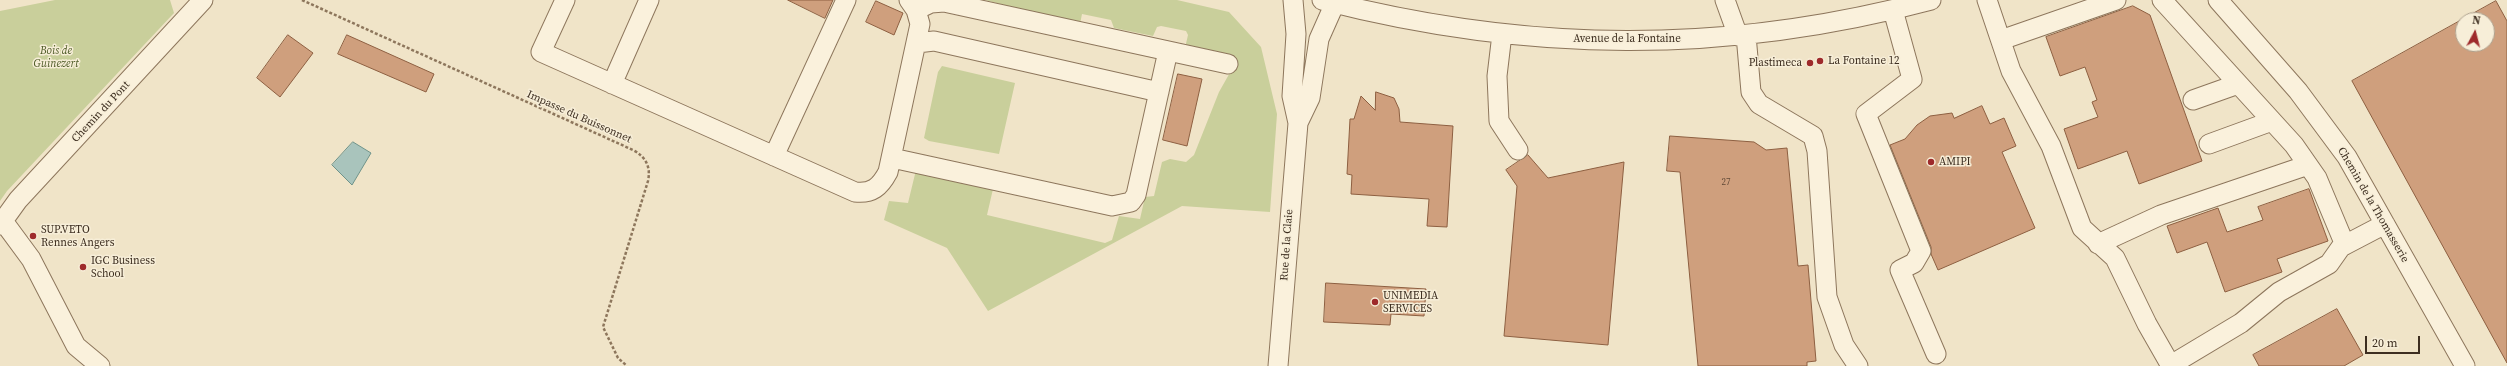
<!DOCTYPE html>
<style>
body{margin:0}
#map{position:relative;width:2507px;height:366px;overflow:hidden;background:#f0e4c8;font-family:"Source Serif 4",serif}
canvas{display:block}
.north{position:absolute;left:2455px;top:12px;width:40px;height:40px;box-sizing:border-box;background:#f7eed8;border:1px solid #ada18e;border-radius:50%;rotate:7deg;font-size:11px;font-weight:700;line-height:16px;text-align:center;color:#3d2e20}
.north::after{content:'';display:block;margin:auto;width:14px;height:18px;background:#9e2a2b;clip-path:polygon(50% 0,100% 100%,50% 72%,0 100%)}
.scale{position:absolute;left:2365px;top:336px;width:55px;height:18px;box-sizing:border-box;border:2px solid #3d2e20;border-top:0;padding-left:5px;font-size:12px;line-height:14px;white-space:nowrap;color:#3d2e20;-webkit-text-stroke:3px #f7eed8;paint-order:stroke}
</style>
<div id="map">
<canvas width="2507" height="366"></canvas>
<div class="north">N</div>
<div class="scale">20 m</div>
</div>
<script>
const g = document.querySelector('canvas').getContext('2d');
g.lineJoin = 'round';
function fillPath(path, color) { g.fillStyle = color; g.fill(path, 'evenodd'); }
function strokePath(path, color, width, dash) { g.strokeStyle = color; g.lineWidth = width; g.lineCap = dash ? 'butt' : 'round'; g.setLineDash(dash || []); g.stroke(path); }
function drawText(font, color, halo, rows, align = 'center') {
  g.font = font + ' "Source Serif 4",serif'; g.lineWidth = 3; g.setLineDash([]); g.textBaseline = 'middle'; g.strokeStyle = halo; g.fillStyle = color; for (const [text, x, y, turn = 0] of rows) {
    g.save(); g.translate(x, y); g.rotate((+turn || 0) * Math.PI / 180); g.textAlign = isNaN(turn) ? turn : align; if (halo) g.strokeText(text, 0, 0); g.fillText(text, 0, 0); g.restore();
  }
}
fillPath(new Path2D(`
 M 55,0 L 170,0 L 174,13 L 7,191 L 0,201 L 0,11 Z
 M 985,0 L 1177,0 L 1229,12 L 1261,47 L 1277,114 L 1270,212 L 1182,206 L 988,311 L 947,248 L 884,220 L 889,201 L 908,203 L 916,170 L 993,189 L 987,215 L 1105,243 L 1112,240 L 1119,216 L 1140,219 L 1145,197 L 1154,196 L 1162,162 L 1170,159 L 1186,162 L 1194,155 L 1219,92 L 1232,69 L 1185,48 L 1188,35 L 1186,31 L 1161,26 L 1157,27 L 1153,36 L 1114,28 L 1111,20 L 1082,14 L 1080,24 Z
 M 942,66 L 1015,83 L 999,154 L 929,141 L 924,138 L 938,72 Z`), '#c9cf9b');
const water = new Path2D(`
 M 353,142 L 371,153 L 352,185 L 332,165 Z`);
fillPath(water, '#a9c4bc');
strokePath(water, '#6f938a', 1);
const building = new Path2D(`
 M 788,0 L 833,0 L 825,18 Z
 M 876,1 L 903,13 L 894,35 L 866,22 Z
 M 2496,1 L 2507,21 L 2507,363 L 2352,81 ZM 2463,20 L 2487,20 L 2487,44 L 2463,44 Z
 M 2133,6 L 2150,15 L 2202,161 L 2139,184 L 2127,151 L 2078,169 L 2064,129 L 2098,117 L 2092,102 L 2097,100 L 2085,67 L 2060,76 L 2046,37 Z
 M 288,35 L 313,53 L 280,97 L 257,78 Z
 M 347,35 L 434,74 L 426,92 L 338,54 Z
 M 1178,74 L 1202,79 L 1187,146 L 1163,140 Z
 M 1376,92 L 1394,98 L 1399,109 L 1400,122 L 1453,126 L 1447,227 L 1427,226 L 1429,199 L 1351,194 L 1352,175 L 1347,174 L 1350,119 L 1354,119 L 1361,96 L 1375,110 Z
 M 1982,106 L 1990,124 L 2004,118 L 2016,146 L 2002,152 L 2035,228 L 1938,270 L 1931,254 L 1931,247 L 1890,145 L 1905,139 L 1917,125 L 1930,116 L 1952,113 L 1954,118 Z
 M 1670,136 L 1754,142 L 1766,150 L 1787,148 L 1798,266 L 1808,265 L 1816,361 L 1807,362 L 1807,366 L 1698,366 L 1680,172 L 1667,171 Z
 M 1528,155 L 1548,178 L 1624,162 L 1608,345 L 1504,336 L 1517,186 L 1506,170 Z
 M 2309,189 L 2328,241 L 2277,259 L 2282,272 L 2225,292 L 2207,242 L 2177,253 L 2167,226 L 2218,208 L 2227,232 L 2263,220 L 2258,207 Z
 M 1326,283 L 1426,289 L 1424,316 L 1391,314 L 1390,325 L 1324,322 Z
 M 2337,309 L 2363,355 L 2344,366 L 2259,366 L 2253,355 Z`);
fillPath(building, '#cf9f7d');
strokePath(building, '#8d5f41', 1);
const minor = new Path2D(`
 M 565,0 L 541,52 L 855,192 C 872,194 880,187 888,172 L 920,24 L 916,10 L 909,0
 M 1322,0 C 1528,53 1725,55 1931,0
 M 1725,0 L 1738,36
 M 1987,0 L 2011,71 L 2051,146 L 2082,228 L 2115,258 L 2147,324 L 2171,366
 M 2162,0 L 2294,145 L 2317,178 L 2345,245
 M 2218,0 L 2298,91 L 2347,157 L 2465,366
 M 916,10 L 931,3 L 944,2 L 1228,64
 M 1893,10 L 1912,79 L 1866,114 L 1921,251 L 1914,263 L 1900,270 L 1936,354
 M 1502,34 L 1497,76 L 1499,121 L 1518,150
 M 1746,35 L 1751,92 L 1759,104 L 1813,136 L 1817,151 L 1827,297 L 1844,345 L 1858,366
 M 2001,40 L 2116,0
 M 917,43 L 934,41 L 1159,92
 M 612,84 L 649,0
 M 2193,100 L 2238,84
 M 1298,123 L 1310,98 L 1319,39 L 1335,3
 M 2209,144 L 2272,121
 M 774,156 L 846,0
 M 892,158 L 1112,206 L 1131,202 L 1136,195 L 1168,51
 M 3,221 L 31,259 L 76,346 L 100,366
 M 0,225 L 18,200 L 203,0
 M 2098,244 L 2161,215 L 2308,165
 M 2171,365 L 2241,323 L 2279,292 L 2329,264 L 2341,247 L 2385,224
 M 1278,366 L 1298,123 L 1292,96 L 1296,34 L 1293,0`);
strokePath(minor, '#8d765c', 21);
strokePath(new Path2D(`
 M 302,0 L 633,150 C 646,157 651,167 648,181 L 603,327 L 618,358 L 627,366`), '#8d765c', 2.5, [3, 2]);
strokePath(minor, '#faf1dc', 19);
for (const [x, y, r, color] of [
 [1820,61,4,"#9e2a2b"],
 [1810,63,4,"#9e2a2b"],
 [1931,162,4,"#9e2a2b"],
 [33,236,4,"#9e2a2b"],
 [83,267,4,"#9e2a2b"],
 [1375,302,4,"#9e2a2b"]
]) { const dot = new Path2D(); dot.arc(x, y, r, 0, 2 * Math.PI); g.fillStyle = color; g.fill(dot); strokePath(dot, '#f7eed8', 1.5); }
drawText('9px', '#624a37', null, [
 ["27",1726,183]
]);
drawText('11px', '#3d2e20', '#f7eed8', [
 ["Avenue de la Fontaine",1627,39],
 ["Chemin du Pont",101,112,-47],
 ["Impasse du Buissonnet",579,117,24],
 ["Chemin de la Thomasserie",2373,205,60],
 ["Rue de la Claie",1287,245,-86]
]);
drawText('italic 11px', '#4d5a26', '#f7eed8', [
 ["Bois de",56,51],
 ["Guinezert",56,64]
]);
drawText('11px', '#3d2e20', '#f7eed8', [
 ["La Fontaine 12",1828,61],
 ["Plastimeca",1802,63,"right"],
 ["AMIPI",1939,162],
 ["SUP.VETO",41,230],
 ["Rennes Angers",41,243],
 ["IGC Business",91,261],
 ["School",91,274],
 ["UNIMEDIA",1383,296],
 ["SERVICES",1383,309]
], 'left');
</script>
